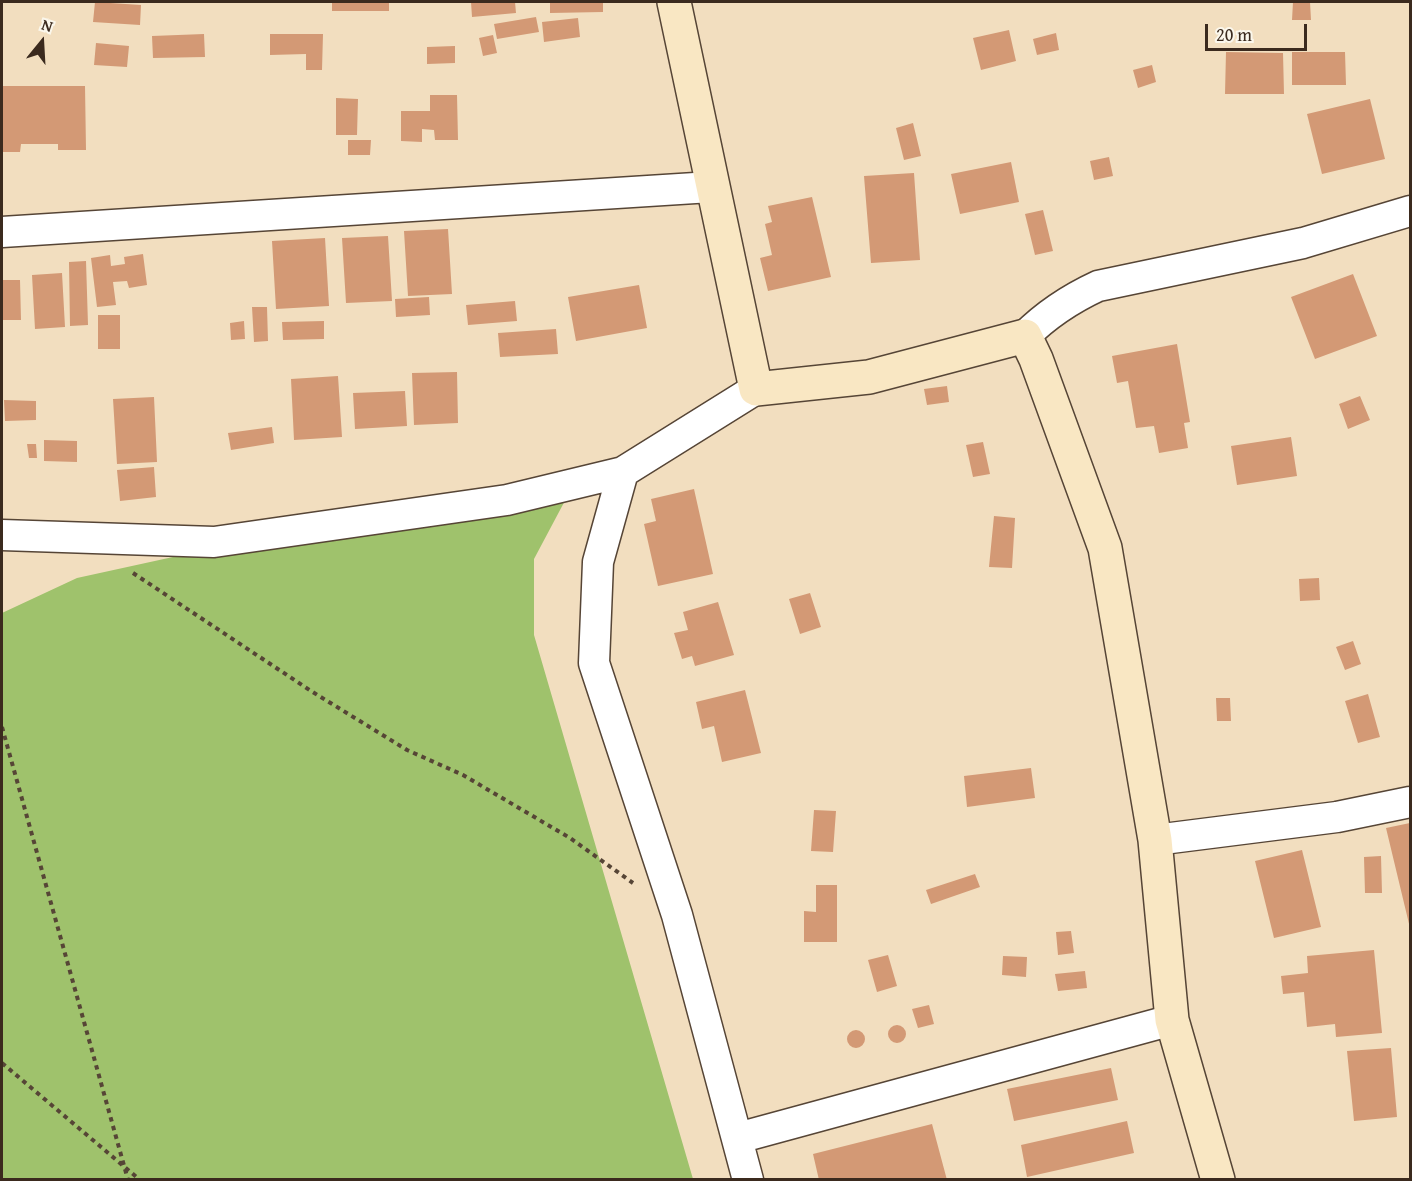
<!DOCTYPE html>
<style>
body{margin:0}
#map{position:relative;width:1412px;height:1181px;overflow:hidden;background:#f2debf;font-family:"Gentium Book Plus",serif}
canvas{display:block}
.frame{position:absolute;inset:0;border:3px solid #3b2a1e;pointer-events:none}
.north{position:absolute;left:12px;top:12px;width:60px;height:60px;-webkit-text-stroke:4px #fbf7ec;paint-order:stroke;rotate:18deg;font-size:16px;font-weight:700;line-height:24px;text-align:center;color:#3b2a1e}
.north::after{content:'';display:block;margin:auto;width:21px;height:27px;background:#3b2a1e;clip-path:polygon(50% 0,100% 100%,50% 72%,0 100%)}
.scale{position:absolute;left:1205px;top:24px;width:102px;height:27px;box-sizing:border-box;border:3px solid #3b2a1e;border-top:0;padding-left:8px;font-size:18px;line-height:21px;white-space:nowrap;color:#3b2a1e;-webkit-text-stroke:4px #fbf7ec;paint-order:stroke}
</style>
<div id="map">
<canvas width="1412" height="1181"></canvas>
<div class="frame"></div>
<div class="north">N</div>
<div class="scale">20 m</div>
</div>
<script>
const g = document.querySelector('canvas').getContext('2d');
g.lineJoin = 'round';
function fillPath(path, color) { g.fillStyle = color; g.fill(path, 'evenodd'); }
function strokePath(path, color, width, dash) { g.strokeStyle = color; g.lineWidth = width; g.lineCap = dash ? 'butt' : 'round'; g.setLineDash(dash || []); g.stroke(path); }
fillPath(new Path2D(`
 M 568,495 L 534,559 L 534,635 L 693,1179 L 2,1179 L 2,613 L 77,578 L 173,557 Z`), '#9fc26c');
fillPath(new Path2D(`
 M 95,2 L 141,5 L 140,25 L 93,22 Z
 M 332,2 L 389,2 L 389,11 L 332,11 Z
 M 471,2 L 515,2 L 516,13 L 472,17 Z
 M 550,2 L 603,2 L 603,12 L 550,13 Z
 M 1293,2 L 1310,2 L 1311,20 L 1292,20 Z
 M 536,17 L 539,32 L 497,39 L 494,24 Z
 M 578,18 L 580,37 L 544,42 L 542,22 Z
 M 1009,30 L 1016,61 L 981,70 L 973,38 Z
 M 1056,33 L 1059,50 L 1037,55 L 1033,39 Z
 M 204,34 L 205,57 L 153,58 L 152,36 Z
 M 270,34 L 323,34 L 322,70 L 306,70 L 306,54 L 270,55 Z
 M 493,35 L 497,53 L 483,56 L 479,38 Z
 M 96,43 L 129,46 L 127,67 L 94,65 Z
 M 455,46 L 455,63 L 427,64 L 427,47 Z
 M 1226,52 L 1283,53 L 1284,94 L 1225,94 Z
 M 1292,52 L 1345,52 L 1346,85 L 1292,85 Z
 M 1152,65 L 1156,82 L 1138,88 L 1133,70 Z
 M 2,86 L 85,86 L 86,150 L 58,150 L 58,144 L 21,144 L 20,152 L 2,152 Z
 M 430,95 L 457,95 L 458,140 L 435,140 L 434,130 L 422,129 L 422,142 L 401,141 L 401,111 L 430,111 Z
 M 336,98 L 358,99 L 357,135 L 336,135 Z
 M 1370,99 L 1385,159 L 1322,174 L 1307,114 Z
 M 913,123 L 921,156 L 904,160 L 896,128 Z
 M 348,140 L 371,140 L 370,155 L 348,155 Z
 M 1109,157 L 1113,176 L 1094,180 L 1090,161 Z
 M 1011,162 L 1019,202 L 960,214 L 951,174 Z
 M 914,173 L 920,260 L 871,263 L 864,176 Z
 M 812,197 L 831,277 L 768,291 L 760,258 L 772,255 L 765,224 L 772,222 L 768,206 Z
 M 1043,210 L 1053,251 L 1035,255 L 1025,214 Z
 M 448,229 L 452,294 L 408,296 L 404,231 Z
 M 388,236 L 392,301 L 346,303 L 342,238 Z
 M 325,238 L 329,306 L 276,309 L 272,241 Z
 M 143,254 L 147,285 L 129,288 L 127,281 L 113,282 L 116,305 L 97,307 L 91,258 L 110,255 L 111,266 L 125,264 L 124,257 Z
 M 86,261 L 88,325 L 70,326 L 69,262 Z
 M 62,273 L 65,327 L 35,329 L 32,275 Z
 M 1353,274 L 1377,336 L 1315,359 L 1291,297 Z
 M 2,280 L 20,280 L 21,320 L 2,320 Z
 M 639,285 L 647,328 L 576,341 L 568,297 Z
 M 429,297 L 430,315 L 396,317 L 395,299 Z
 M 515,301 L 517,321 L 468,325 L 466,305 Z
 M 252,307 L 267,307 L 268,341 L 254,342 Z
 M 98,315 L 120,315 L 120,349 L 98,349 Z
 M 244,321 L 245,339 L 231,340 L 230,323 Z
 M 324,321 L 324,339 L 283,340 L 282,322 Z
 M 556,329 L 558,354 L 500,357 L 498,333 Z
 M 1177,344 L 1190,422 L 1184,423 L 1188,448 L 1159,453 L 1154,426 L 1136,428 L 1128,381 L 1117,383 L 1112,356 Z
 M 457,372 L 458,423 L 414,425 L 412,373 Z
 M 338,376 L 342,437 L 294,440 L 291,379 Z
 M 947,386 L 949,402 L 927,405 L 924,389 Z
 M 405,391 L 407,426 L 355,429 L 353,393 Z
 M 1360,396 L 1370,420 L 1348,429 L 1339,404 Z
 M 154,397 L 157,462 L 117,464 L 113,399 Z
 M 4,400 L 36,401 L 36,420 L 5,421 Z
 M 272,427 L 274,443 L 231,450 L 228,433 Z
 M 1291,437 L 1297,476 L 1237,485 L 1231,446 Z
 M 44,440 L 77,441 L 77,462 L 44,461 Z
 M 983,442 L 990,474 L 973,477 L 966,445 Z
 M 27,444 L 36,444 L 37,458 L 29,458 Z
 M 154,467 L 156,497 L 120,501 L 117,470 Z
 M 694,489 L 713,574 L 658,586 L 644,524 L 656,521 L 651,499 Z
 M 994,516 L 1015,518 L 1012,568 L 989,567 Z
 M 1319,578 L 1320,600 L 1300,601 L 1299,579 Z
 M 810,593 L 821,627 L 800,634 L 789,599 Z
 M 718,602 L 734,655 L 695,666 L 692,656 L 682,659 L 674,633 L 688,630 L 683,612 Z
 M 1353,641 L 1361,664 L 1345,670 L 1336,647 Z
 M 745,690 L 761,753 L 722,762 L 714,726 L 702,729 L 696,702 Z
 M 1368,694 L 1380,737 L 1358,743 L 1345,701 Z
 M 1216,698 L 1230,698 L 1231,721 L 1217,721 Z
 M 1031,768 L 1035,798 L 967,807 L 964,776 Z
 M 814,810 L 836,811 L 833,852 L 811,851 Z
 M 1410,823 L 1410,928 L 1386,828 Z
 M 1302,850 L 1321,927 L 1274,938 L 1255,861 Z
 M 1381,856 L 1382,893 L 1365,893 L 1364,857 Z
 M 975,874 L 980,887 L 931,904 L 926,890 Z
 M 816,885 L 837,885 L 837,942 L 804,942 L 804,911 L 816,912 Z
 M 1071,931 L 1074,953 L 1058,955 L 1056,932 Z
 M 1374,950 L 1382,1033 L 1336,1037 L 1335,1024 L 1307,1027 L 1304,992 L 1283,994 L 1281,976 L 1308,973 L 1307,956 Z
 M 888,955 L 897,986 L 877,992 L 868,960 Z
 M 1003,956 L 1027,957 L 1026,977 L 1002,975 Z
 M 1085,971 L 1087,988 L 1058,991 L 1055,974 Z
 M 929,1005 L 934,1024 L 918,1028 L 912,1009 Z
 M888 1034a9 9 0 1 1 18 0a9 9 0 1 1-18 0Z
 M847 1039a9 9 0 1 1 18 0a9 9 0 1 1-18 0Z
 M 1391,1048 L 1397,1117 L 1354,1121 L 1347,1051 Z
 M 1111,1068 L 1118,1100 L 1014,1121 L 1007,1089 Z
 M 1127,1121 L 1134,1153 L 1027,1177 L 1021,1145 Z
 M 932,1124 L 947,1180 L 819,1180 L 813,1154 Z`), '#d39975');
const minor = new Path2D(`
 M 2,232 L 711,187
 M 1025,336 C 1047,314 1070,299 1098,286 L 1303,243 L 1410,211
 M 623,472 L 598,562 L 594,663 L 677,915 L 748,1180
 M 2,535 L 214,542 L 507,500 L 623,472 L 756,389
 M 1155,840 L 1337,817 L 1410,802
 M 738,1138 L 1172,1020`);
const secondary = new Path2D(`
 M 674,2 L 756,389 L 869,377 L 1025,336 L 1036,359 L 1105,548 L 1155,840 L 1172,1020 L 1218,1180`);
strokePath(minor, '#564536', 33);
strokePath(secondary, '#564536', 36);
strokePath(new Path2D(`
 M 133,573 L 311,691 L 407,750 L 463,775 L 570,838 L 633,883
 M 2,727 L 128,1180
 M 2,1063 L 140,1180`), '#564536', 4, [4.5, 4.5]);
strokePath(minor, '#fff', 30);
strokePath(secondary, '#f9e7c3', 33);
</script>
